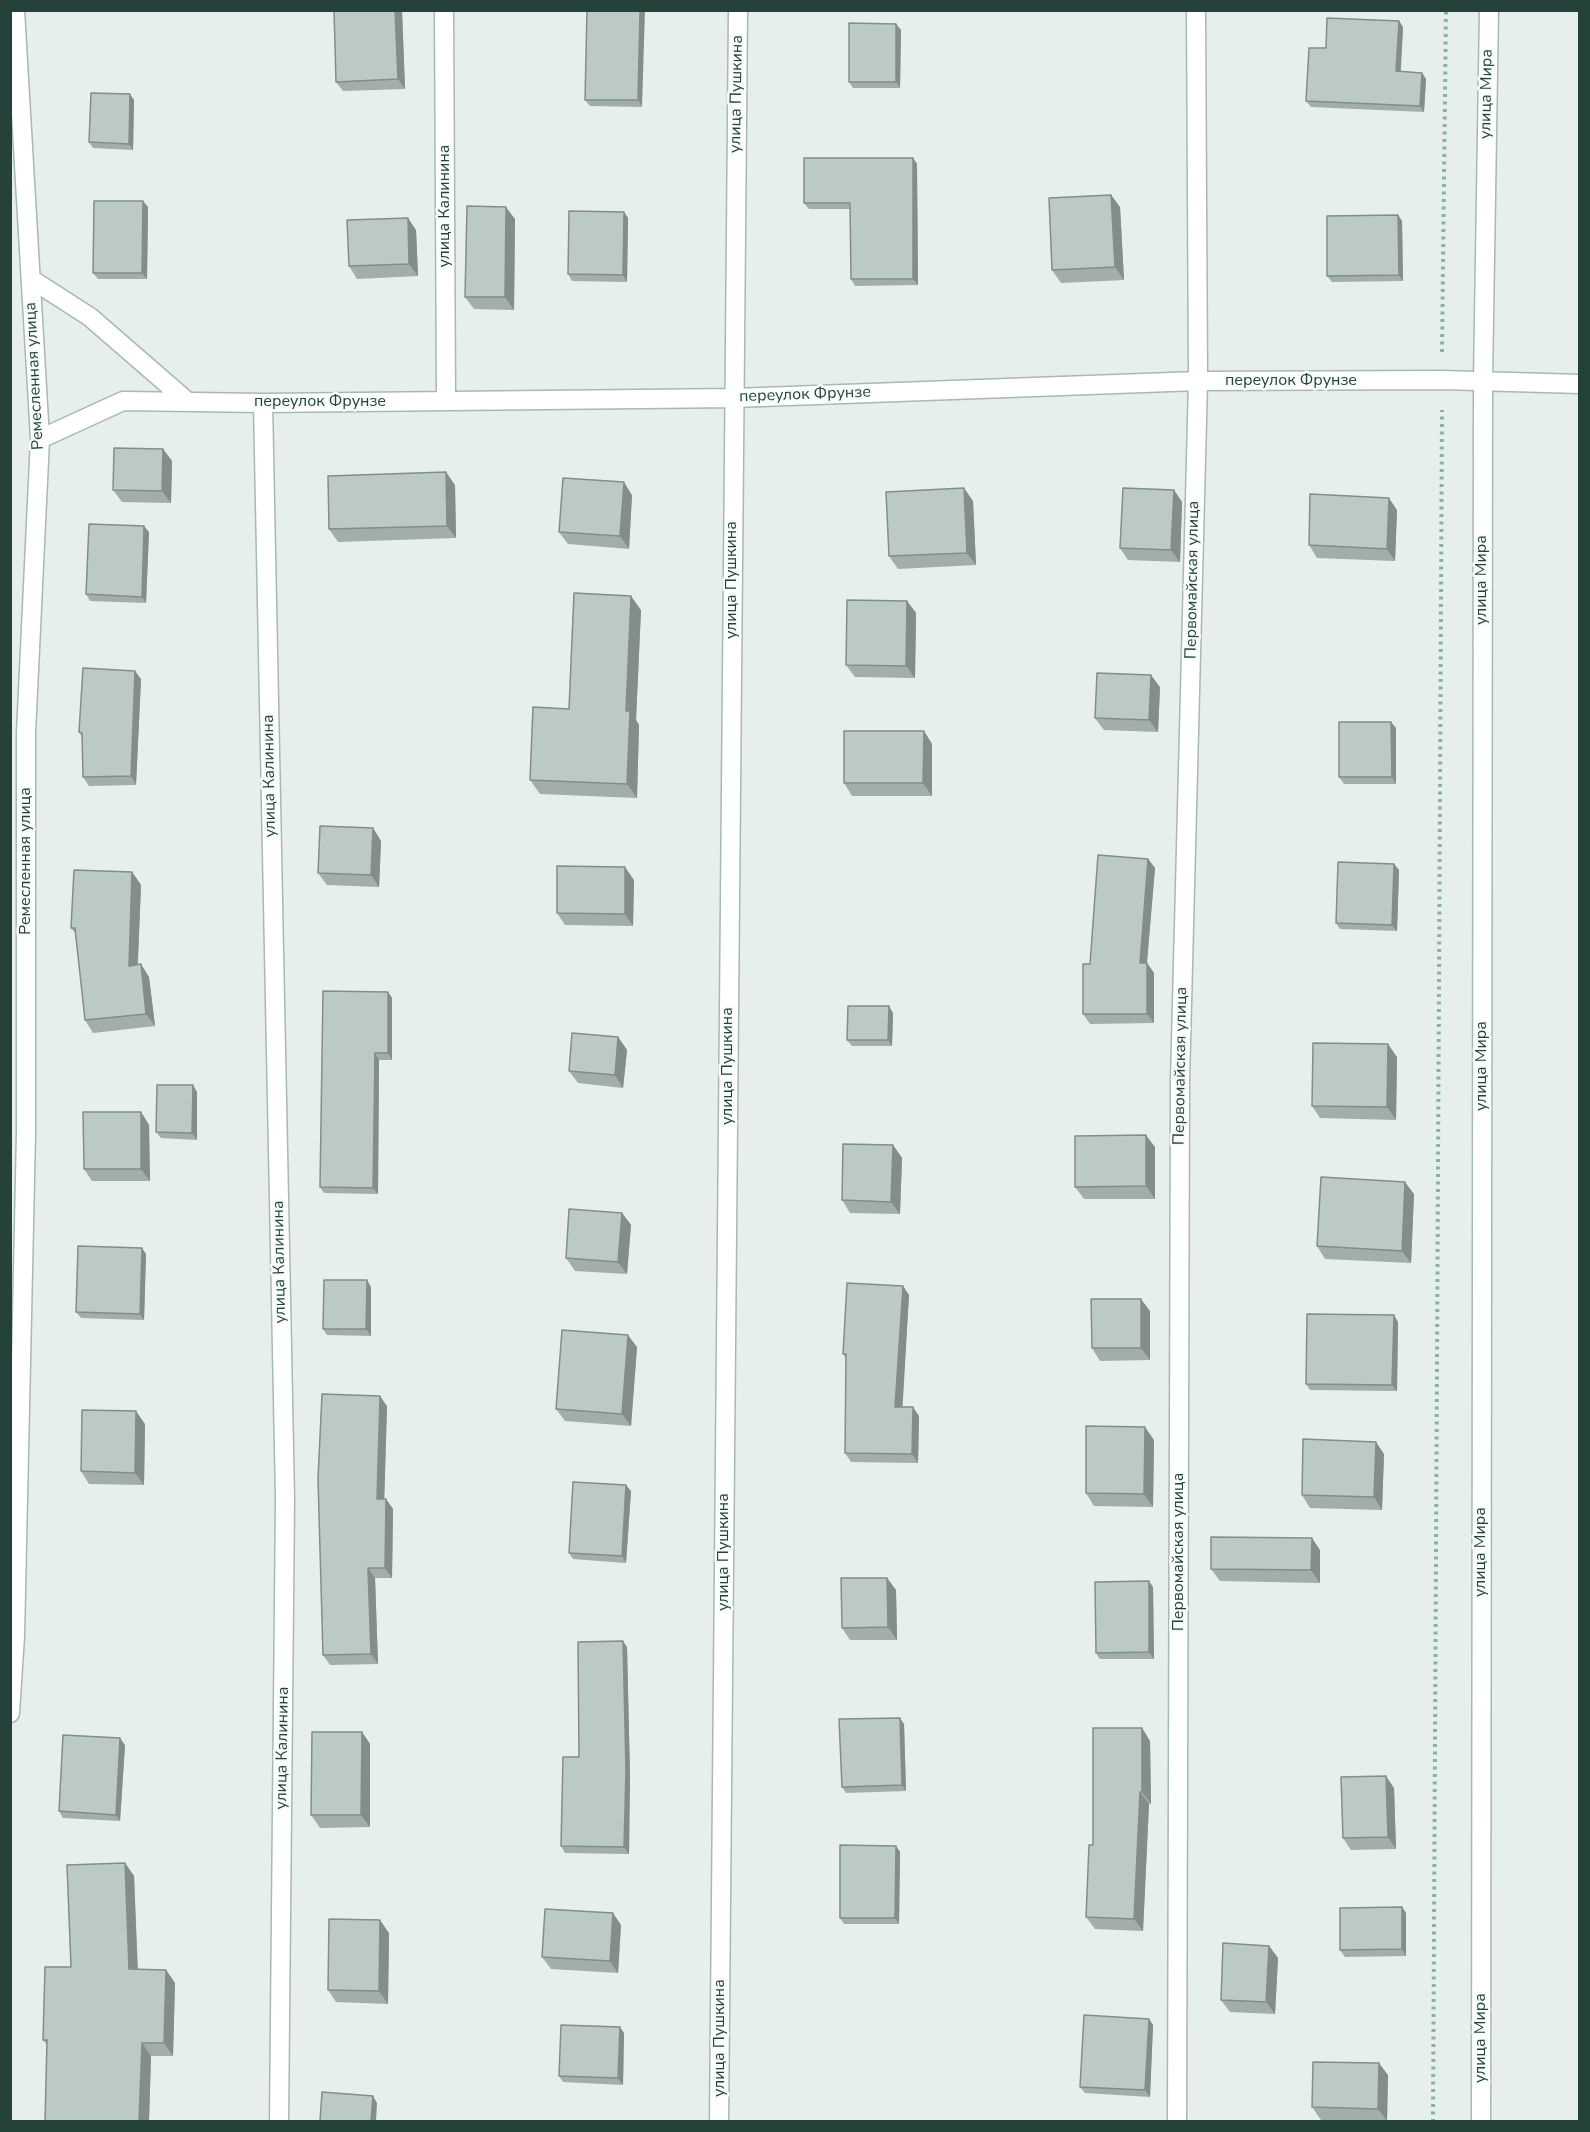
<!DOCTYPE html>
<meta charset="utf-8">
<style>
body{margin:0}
#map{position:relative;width:1590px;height:2132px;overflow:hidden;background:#e6efeb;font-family:"Nunito Sans",sans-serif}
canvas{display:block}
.frame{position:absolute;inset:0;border:12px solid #24423a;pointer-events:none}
</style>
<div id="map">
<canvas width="1590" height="2132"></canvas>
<div class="frame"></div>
</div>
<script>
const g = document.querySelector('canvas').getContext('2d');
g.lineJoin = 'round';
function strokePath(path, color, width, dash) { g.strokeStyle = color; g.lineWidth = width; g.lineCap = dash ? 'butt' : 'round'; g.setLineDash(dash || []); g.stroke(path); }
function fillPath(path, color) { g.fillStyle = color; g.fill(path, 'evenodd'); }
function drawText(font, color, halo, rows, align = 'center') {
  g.font = font + ' "Nunito Sans",sans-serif'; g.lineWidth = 5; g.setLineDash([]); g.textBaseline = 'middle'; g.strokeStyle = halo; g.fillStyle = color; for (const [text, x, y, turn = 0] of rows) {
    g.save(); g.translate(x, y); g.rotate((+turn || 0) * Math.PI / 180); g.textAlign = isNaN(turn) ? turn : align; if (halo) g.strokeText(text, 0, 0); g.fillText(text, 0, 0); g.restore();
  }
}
const minor = new Path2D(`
 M 444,10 L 446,401
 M 31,279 L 90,317 L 188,402
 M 263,403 L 285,1498 L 279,2122
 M 40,439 L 123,401 L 263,403 L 734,398 L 1198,381 L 1442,380 L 1580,384
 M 10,1713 L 15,1636 L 26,1133 L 26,733 L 40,439 L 15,10
 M 719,2122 L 738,10
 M 1177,2122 L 1180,1081 L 1198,381 L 1196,10
 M 1481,2122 L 1483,381 L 1489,10`);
strokePath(minor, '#a8b8b2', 21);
strokePath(new Path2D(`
 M 1442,352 L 1446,10
 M 1433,2122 L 1442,410`), '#86b3a5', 4, [3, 4.5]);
strokePath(minor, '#fff', 18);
fillPath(new Path2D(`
 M 402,10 L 405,89 L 343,91 L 336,82 Z
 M 587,10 L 642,107 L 590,106 L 585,100 Z
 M 1399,21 L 1403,27 L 1401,71 L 1422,73 L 1426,79 L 1424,112 L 1311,107 L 1306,101 Z
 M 896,24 L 901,30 L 900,88 L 853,88 L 849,82 Z
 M 134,100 L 133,150 L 93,148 L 89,142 Z
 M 913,158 L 917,164 L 918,285 L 855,286 L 851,279 L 850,209 L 809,209 L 804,203 Z
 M 1111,195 L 1120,207 L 1124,280 L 1061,283 L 1052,270 Z
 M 148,207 L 147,279 L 98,279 L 93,273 Z
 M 624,212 L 628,218 L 627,282 L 572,281 L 568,274 Z
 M 1398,215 L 1402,221 L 1403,281 L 1332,282 L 1327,276 Z
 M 515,219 L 514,310 L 474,309 L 465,297 Z
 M 416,230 L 418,276 L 357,279 L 349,266 Z
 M 163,449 L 172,461 L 171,503 L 122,502 L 113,490 Z
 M 455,485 L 456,538 L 338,542 L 329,529 Z
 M 1174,490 L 1182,502 L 1180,562 L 1128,560 L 1120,548 Z
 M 632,495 L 629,549 L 568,544 L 559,532 Z
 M 973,501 L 976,565 L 898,569 L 889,556 Z
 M 1397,510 L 1395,561 L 1317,558 L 1309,545 Z
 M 149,532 L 146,603 L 90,601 L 86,594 Z
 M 907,601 L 916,613 L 915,678 L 855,677 L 846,665 Z
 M 641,610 L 636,720 L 639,725 L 637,798 L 540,794 L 530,780 L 569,709 Z
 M 141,679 L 136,785 L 89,786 L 83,777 L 82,737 L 79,732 Z
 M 1160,687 L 1158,732 L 1104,730 L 1095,718 Z
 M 1396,728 L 1396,784 L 1344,784 L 1339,777 Z
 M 924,731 L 932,744 L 932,796 L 852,796 L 844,783 Z
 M 373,828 L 381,841 L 379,887 L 327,885 L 318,873 Z
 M 1148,859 L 1155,868 L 1147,963 L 1154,973 L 1154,1023 L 1090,1024 L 1083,1014 L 1090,964 Z
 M 1394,864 L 1399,870 L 1397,931 L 1340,929 L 1336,923 Z
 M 132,872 L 141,885 L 138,964 L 149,977 L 155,1026 L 93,1033 L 85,1020 L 75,933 L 71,928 Z
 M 634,880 L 633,926 L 565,925 L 557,913 Z
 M 388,992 L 392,998 L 392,1060 L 379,1060 L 378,1194 L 324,1193 L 320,1187 Z
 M 893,1013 L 892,1046 L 852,1046 L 847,1040 Z
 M 618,1037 L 627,1050 L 623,1088 L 578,1083 L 569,1071 Z
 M 1397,1057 L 1396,1120 L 1320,1118 L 1312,1106 Z
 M 197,1092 L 197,1140 L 161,1138 L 156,1132 Z
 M 141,1112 L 149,1125 L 150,1181 L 92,1181 L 84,1169 Z
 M 893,1145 L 902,1158 L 900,1214 L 850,1213 L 842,1200 Z
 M 1155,1147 L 1155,1199 L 1084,1199 L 1075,1187 Z
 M 1414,1194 L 1411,1263 L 1325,1259 L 1317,1246 Z
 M 622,1213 L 631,1225 L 627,1274 L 575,1271 L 566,1258 Z
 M 146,1254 L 144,1320 L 81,1318 L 76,1312 Z
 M 903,1286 L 909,1295 L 902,1407 L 919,1416 L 918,1463 L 851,1462 L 845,1453 L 846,1359 L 843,1354 Z
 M 371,1287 L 371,1336 L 327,1335 L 323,1329 Z
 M 1150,1311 L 1150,1360 L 1100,1361 L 1092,1348 Z
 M 1398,1322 L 1397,1391 L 1310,1390 L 1306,1384 Z
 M 637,1347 L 631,1426 L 565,1421 L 556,1409 Z
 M 387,1406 L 384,1499 L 386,1499 L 393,1509 L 392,1578 L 375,1578 L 378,1664 L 330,1665 L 323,1655 Z
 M 145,1424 L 144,1485 L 89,1484 L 81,1471 Z
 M 1154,1440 L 1153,1507 L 1094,1506 L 1086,1493 Z
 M 1384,1454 L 1382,1510 L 1310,1508 L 1302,1495 Z
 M 631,1491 L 626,1563 L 573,1559 L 569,1553 Z
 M 1320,1550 L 1320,1583 L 1220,1581 L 1211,1569 Z
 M 887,1578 L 896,1590 L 897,1640 L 850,1640 L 842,1628 Z
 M 1153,1587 L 1154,1659 L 1100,1659 L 1096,1653 Z
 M 627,1647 L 630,1776 L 629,1854 L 565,1853 L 561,1846 Z
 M 904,1724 L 906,1791 L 846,1793 L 842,1787 Z
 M 1142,1728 L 1150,1741 L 1151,1804 L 1149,1804 L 1143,1931 L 1095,1929 L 1086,1917 L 1093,1845 Z
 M 362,1732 L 370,1744 L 370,1827 L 320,1828 L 311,1815 Z
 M 125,1745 L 120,1821 L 63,1818 L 59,1811 Z
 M 1394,1788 L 1396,1849 L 1351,1850 L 1343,1838 Z
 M 896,1846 L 900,1852 L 899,1924 L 844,1924 L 840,1918 Z
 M 125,1863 L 134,1876 L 138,1969 L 166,1970 L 175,1983 L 173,2056 L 151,2056 L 149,2121 L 45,2121 L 47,2045 L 43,2040 L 71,1967 Z
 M 1402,1907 L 1406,1913 L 1406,1956 L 1345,1957 L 1340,1950 Z
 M 621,1925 L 618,1973 L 551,1969 L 542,1957 Z
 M 389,1933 L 388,2004 L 336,2002 L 328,1990 Z
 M 1269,1946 L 1278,1958 L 1275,2014 L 1230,2012 L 1221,2000 Z
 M 1149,2019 L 1153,2025 L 1150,2097 L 1085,2093 L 1080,2087 Z
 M 624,2033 L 623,2085 L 563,2082 L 559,2076 Z
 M 1388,2075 L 1387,2121 L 1321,2120 L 1312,2107 Z`), '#a1aea9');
fillPath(new Path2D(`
 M 395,10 L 402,10 L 405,89 L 398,79 Z
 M 640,10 L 645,10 L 642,107 L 638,100 Z
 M 1399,21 L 1403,27 L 1400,77 L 1396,71 Z
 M 896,24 L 901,30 L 900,88 L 896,82 Z
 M 1422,73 L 1426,79 L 1424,112 L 1420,106 Z
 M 130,94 L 134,100 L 133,150 L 129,144 Z
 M 913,158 L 917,164 L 918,285 L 913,279 Z
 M 1111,195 L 1120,207 L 1124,280 L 1115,267 Z
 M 143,201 L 148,207 L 147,279 L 142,273 Z
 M 506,207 L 515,219 L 514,310 L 505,297 Z
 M 624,212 L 628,218 L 627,282 L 623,275 Z
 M 1398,215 L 1402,221 L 1403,281 L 1399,275 Z
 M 408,218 L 416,230 L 418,276 L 409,264 Z
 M 163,449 L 172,461 L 171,503 L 162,491 Z
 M 446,472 L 455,485 L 456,538 L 447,526 Z
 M 624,482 L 632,495 L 629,549 L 620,536 Z
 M 964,488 L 973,501 L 976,565 L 967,553 Z
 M 1174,490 L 1182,502 L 1180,562 L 1171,550 Z
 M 1389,498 L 1397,510 L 1395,561 L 1387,549 Z
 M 144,526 L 149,532 L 146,603 L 142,597 Z
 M 631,596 L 641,610 L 636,720 L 639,725 L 637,798 L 627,784 L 626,711 Z
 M 907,601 L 916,613 L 915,678 L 906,666 Z
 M 135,671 L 141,679 L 136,785 L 131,776 Z
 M 1151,675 L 1160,687 L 1158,732 L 1149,720 Z
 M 1391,722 L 1396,728 L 1396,784 L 1392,777 Z
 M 924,731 L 932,744 L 932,796 L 923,783 Z
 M 373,828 L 381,841 L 379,887 L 371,875 Z
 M 1148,859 L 1155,868 L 1146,973 L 1140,963 Z
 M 1394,864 L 1399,870 L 1397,931 L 1392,925 Z
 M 625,867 L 634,880 L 633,926 L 625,914 Z
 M 132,872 L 141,885 L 137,978 L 129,966 Z
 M 1147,963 L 1154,973 L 1154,1023 L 1147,1014 Z
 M 141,964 L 149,977 L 155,1026 L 146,1014 Z
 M 388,992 L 392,998 L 392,1060 L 388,1053 Z
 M 889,1006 L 893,1013 L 892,1046 L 888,1040 Z
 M 618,1037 L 627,1050 L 623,1088 L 615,1075 Z
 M 1388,1044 L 1397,1057 L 1396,1120 L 1387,1107 Z
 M 375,1053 L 379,1060 L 378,1194 L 373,1188 Z
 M 193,1085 L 197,1092 L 197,1140 L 192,1133 Z
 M 141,1112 L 149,1125 L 150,1181 L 141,1169 Z
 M 1146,1135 L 1155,1147 L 1155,1199 L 1146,1186 Z
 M 893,1145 L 902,1158 L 900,1214 L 891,1202 Z
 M 1405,1182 L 1414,1194 L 1411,1263 L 1402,1251 Z
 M 622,1213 L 631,1225 L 627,1274 L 618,1262 Z
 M 142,1248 L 146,1254 L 144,1320 L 140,1314 Z
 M 367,1280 L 371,1287 L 371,1336 L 366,1329 Z
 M 903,1286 L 909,1295 L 902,1416 L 895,1407 Z
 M 1141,1299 L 1150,1311 L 1150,1360 L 1141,1348 Z
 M 1394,1315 L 1398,1322 L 1397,1391 L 1392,1385 Z
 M 628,1335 L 637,1347 L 631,1426 L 622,1414 Z
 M 380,1396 L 387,1406 L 384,1509 L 377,1499 Z
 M 913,1407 L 919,1416 L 918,1463 L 912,1454 Z
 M 136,1411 L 145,1424 L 144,1485 L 135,1473 Z
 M 1145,1427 L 1154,1440 L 1153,1507 L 1144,1494 Z
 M 1376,1442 L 1384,1454 L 1382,1510 L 1374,1497 Z
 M 626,1485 L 631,1491 L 626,1563 L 622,1556 Z
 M 386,1499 L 393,1509 L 392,1578 L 385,1568 Z
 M 1312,1538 L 1320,1550 L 1320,1583 L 1311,1570 Z
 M 368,1568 L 375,1578 L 378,1664 L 371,1654 Z
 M 887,1578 L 896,1590 L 897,1640 L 888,1627 Z
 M 1149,1581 L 1153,1587 L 1154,1659 L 1149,1652 Z
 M 623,1641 L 627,1647 L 630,1776 L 629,1854 L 624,1847 Z
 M 900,1718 L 904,1724 L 906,1791 L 902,1785 Z
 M 1142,1728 L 1150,1741 L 1151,1804 L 1142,1792 Z
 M 362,1732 L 370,1744 L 370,1827 L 361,1815 Z
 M 120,1738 L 125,1745 L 120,1821 L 116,1815 Z
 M 1386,1776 L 1394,1788 L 1396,1849 L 1388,1837 Z
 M 1140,1792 L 1149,1804 L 1143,1931 L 1134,1919 Z
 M 896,1846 L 900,1852 L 899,1924 L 895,1918 Z
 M 125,1863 L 134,1876 L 138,1982 L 129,1969 Z
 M 1402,1907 L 1406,1913 L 1406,1956 L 1402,1949 Z
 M 613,1913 L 621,1925 L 618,1973 L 610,1961 Z
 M 380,1920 L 389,1933 L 388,2004 L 379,1991 Z
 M 1269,1946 L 1278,1958 L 1275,2014 L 1266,2002 Z
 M 166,1970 L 175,1983 L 173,2056 L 164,2043 Z
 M 1149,2019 L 1153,2025 L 1150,2097 L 1145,2090 Z
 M 620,2027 L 624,2033 L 623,2085 L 618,2078 Z
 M 142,2043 L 151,2056 L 149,2121 L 139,2121 Z
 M 1379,2063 L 1388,2075 L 1387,2121 L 1378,2109 Z
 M 373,2096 L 377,2103 L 376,2121 L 371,2121 Z`), '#838d89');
const building = new Path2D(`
 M 334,10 L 395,10 L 398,79 L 336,82 Z
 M 587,10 L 640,10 L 638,100 L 585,100 Z
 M 1327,18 L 1399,21 L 1396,71 L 1422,73 L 1420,106 L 1306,101 L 1309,48 L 1326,48 Z
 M 849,23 L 896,24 L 896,82 L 849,82 Z
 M 91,93 L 130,94 L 129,144 L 89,142 Z
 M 804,158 L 913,158 L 913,279 L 851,279 L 850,203 L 804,203 Z
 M 1111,195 L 1115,267 L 1052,270 L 1049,198 Z
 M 94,201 L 143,201 L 142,273 L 93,273 Z
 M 467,206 L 506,207 L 505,297 L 465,297 Z
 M 569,211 L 624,212 L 623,275 L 568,274 Z
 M 1398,215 L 1399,275 L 1327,276 L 1327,216 Z
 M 408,218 L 409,264 L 349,266 L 347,220 Z
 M 114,448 L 163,449 L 162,491 L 113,490 Z
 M 446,472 L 447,526 L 329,529 L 328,476 Z
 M 563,478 L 624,482 L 620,536 L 559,532 Z
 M 964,488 L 967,553 L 889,556 L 886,492 Z
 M 1123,488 L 1174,490 L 1171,550 L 1120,548 Z
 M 1310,494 L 1389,498 L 1387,549 L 1309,545 Z
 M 89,524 L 144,526 L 142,597 L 86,594 Z
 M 574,593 L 631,596 L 626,711 L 630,711 L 627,784 L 530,780 L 533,707 L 569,709 Z
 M 847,600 L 907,601 L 906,666 L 846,665 Z
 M 83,668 L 135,671 L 131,776 L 83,777 L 82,733 L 79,732 Z
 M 1097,673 L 1151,675 L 1149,720 L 1095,718 Z
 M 1339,722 L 1391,722 L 1392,777 L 1339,777 Z
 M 844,731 L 924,731 L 923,783 L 844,783 Z
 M 320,826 L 373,828 L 371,875 L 318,873 Z
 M 1098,855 L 1148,859 L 1140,963 L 1147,963 L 1147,1014 L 1083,1014 L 1083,964 L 1090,964 Z
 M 1338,862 L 1394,864 L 1392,925 L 1336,923 Z
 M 557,866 L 625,867 L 625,914 L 557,913 Z
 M 74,870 L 132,872 L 129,966 L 141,964 L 146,1014 L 85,1020 L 75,928 L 71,928 Z
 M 323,991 L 388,992 L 388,1053 L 375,1053 L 373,1188 L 320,1187 Z
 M 848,1006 L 889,1006 L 888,1040 L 847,1040 Z
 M 572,1033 L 618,1037 L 615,1075 L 569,1071 Z
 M 1313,1043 L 1388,1044 L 1387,1107 L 1312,1106 Z
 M 157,1085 L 193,1085 L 192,1133 L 156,1132 Z
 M 83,1112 L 141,1112 L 141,1169 L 84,1169 Z
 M 1146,1135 L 1146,1186 L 1075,1187 L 1075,1136 Z
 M 843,1144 L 893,1145 L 891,1202 L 842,1200 Z
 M 1321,1177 L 1405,1182 L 1402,1251 L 1317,1246 Z
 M 569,1209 L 622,1213 L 618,1262 L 566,1258 Z
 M 78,1246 L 142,1248 L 140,1314 L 76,1312 Z
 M 324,1280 L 367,1280 L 366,1329 L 323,1329 Z
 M 847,1283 L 903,1286 L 895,1407 L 913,1407 L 912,1454 L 845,1453 L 846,1354 L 843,1354 Z
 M 1091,1299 L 1141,1299 L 1141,1348 L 1092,1348 Z
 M 1307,1314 L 1394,1315 L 1392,1385 L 1306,1384 Z
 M 562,1330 L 628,1335 L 622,1414 L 556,1409 Z
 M 322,1394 L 380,1396 L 377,1499 L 386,1499 L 385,1568 L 368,1568 L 371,1654 L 323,1655 L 318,1479 Z
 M 82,1410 L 136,1411 L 135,1473 L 81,1471 Z
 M 1086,1426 L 1145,1427 L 1144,1494 L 1086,1493 Z
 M 1303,1439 L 1376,1442 L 1374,1497 L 1302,1495 Z
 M 573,1482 L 626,1485 L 622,1556 L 569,1553 Z
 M 1211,1537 L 1312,1538 L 1311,1570 L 1211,1569 Z
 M 841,1578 L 887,1578 L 888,1627 L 842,1628 Z
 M 1149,1581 L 1149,1652 L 1096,1653 L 1095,1582 Z
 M 623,1641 L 626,1770 L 624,1847 L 561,1846 L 563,1757 L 579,1757 L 578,1642 Z
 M 900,1718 L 902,1785 L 842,1787 L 839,1719 Z
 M 1093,1728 L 1142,1728 L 1142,1792 L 1140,1792 L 1134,1919 L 1086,1917 L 1089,1845 L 1093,1845 Z
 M 312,1732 L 362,1732 L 361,1815 L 311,1815 Z
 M 63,1735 L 120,1738 L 116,1815 L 59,1811 Z
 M 1386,1776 L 1388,1837 L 1343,1838 L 1341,1777 Z
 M 840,1845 L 896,1846 L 895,1918 L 840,1918 Z
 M 125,1863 L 129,1969 L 166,1970 L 164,2043 L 142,2043 L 139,2121 L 45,2121 L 47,2040 L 43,2040 L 45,1967 L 71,1967 L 67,1865 Z
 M 1402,1907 L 1402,1949 L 1340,1950 L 1340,1908 Z
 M 545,1909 L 613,1913 L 610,1961 L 542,1957 Z
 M 329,1919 L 380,1920 L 379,1991 L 328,1990 Z
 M 1223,1943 L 1269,1946 L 1266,2002 L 1221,2000 Z
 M 1084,2015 L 1149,2019 L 1145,2090 L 1080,2087 Z
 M 561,2025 L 620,2027 L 618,2078 L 559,2076 Z
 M 1313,2062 L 1379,2063 L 1378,2109 L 1312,2107 Z
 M 322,2092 L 373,2096 L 371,2121 L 320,2121 Z`);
fillPath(building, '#bbcac4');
strokePath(building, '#838d89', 1.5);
drawText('16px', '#24423a', '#f7fbf9', [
 ["улица Пушкина",737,94,-89],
 ["улица Мира",1487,94,-89],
 ["улица Калинина",445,206,-90],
 ["Ремесленная улица",35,376,-93],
 ["переулок Фрунзе",1291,381],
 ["переулок Фрунзе",805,395,-2],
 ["переулок Фрунзе",320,402],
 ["улица Пушкина",732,580,-90],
 ["Первомайская улица",1193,580,-89],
 ["улица Мира",1482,580,-90],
 ["улица Калинина",270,776,-91],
 ["Ремесленная улица",26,861,-90],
 ["улица Пушкина",728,1066,-90],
 ["Первомайская улица",1181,1066,-89],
 ["улица Мира",1482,1066,-90],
 ["улица Калинина",280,1262,-91],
 ["улица Пушкина",724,1552,-90],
 ["Первомайская улица",1179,1552,-90],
 ["улица Мира",1481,1552,-90],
 ["улица Калинина",283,1748,-89],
 ["улица Пушкина",720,2038,-90],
 ["улица Мира",1481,2038,-90]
]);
</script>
